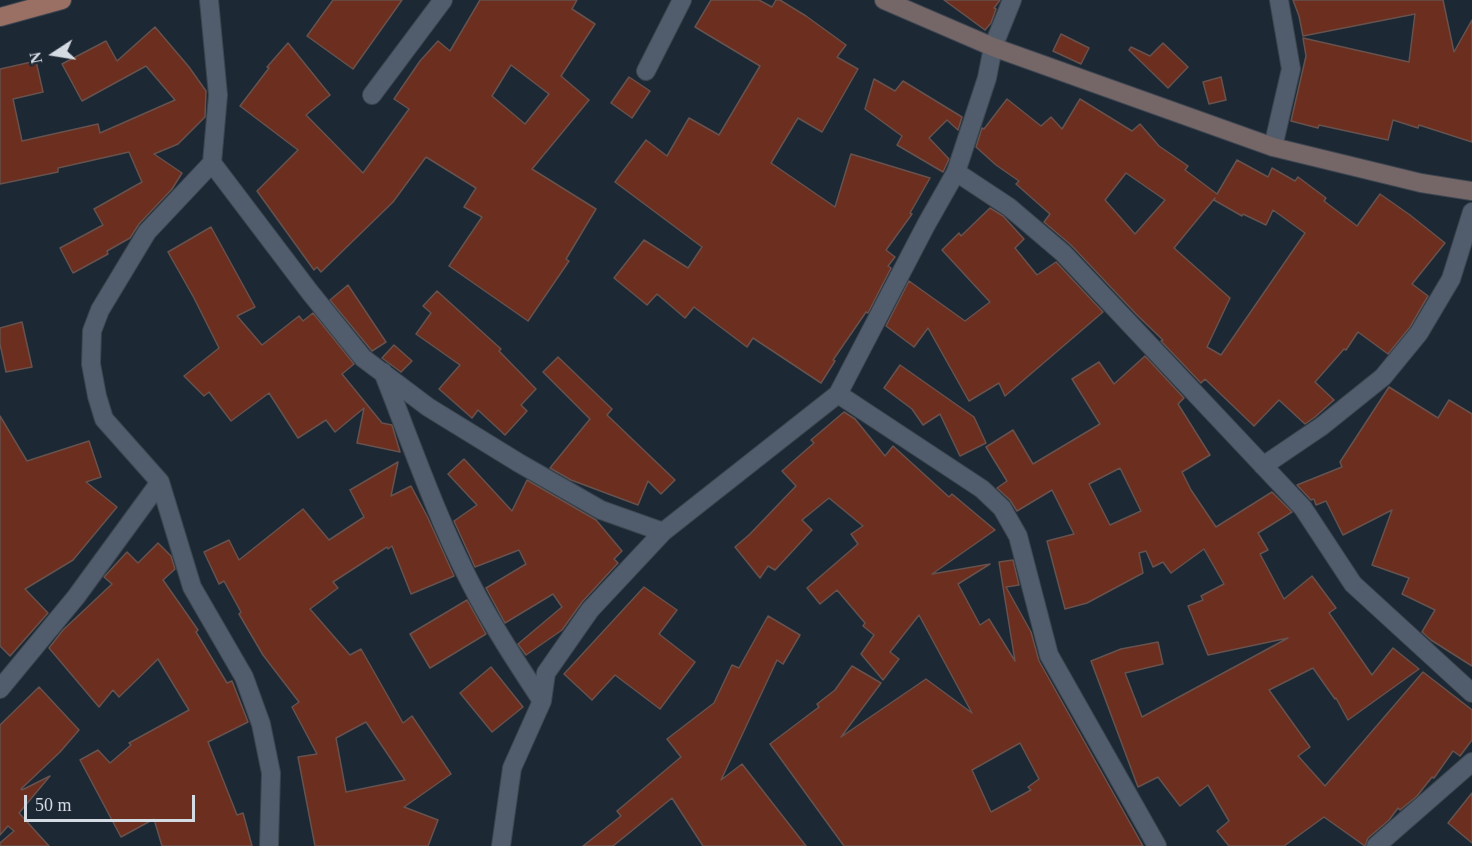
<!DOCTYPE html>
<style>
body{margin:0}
#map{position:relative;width:1472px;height:846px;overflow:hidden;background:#1d2835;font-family:Georgia,serif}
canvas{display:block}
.north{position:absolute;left:24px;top:24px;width:60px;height:60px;-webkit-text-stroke:4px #1d2835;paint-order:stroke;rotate:258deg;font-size:16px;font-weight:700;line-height:24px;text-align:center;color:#d4dbe3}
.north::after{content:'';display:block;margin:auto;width:21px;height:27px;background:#d4dbe3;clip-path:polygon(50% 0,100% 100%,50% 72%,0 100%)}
.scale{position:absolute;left:24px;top:795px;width:171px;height:27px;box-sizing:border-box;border:3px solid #d4dbe3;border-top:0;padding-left:8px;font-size:18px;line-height:21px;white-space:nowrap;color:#d4dbe3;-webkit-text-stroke:4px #1d2835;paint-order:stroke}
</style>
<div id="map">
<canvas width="1472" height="846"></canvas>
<div class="north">N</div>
<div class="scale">50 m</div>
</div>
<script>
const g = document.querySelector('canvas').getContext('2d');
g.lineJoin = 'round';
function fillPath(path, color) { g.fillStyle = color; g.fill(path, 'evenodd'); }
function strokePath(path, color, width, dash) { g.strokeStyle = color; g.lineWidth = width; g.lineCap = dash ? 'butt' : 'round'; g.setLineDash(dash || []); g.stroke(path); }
const building = new Path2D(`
 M 333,0 L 402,0 L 353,69 L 307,36 Z
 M 480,0 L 577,0 L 572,9 L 595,24 L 561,76 L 589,100 L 532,169 L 596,209 L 566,259 L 569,261 L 528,321 L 449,266 L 482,217 L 464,207 L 476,188 L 426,157 L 393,202 L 321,272 L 317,267 L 314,270 L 257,191 L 298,150 L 240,106 L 269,68 L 267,67 L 288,43 L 330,95 L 306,115 L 363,173 L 409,109 L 394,99 L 420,61 L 438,41 L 450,51 ZM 511,65 L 549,94 L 525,124 L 492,96 Z
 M 711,0 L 759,0 L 772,7 L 776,0 L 780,0 L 806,16 L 846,45 L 837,57 L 858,69 L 822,132 L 798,118 L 771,163 L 835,207 L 851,154 L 930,178 L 910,213 L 912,214 L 886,250 L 895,257 L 888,266 L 891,268 L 868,313 L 866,312 L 833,360 L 835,361 L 821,383 L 753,338 L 747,347 L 694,307 L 685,318 L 657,294 L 647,305 L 614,278 L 644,240 L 688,268 L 702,247 L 615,182 L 646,140 L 667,156 L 689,118 L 719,135 L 760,66 L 695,27 Z
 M 944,0 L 1000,0 L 994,8 L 996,9 L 991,23 L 985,30 Z
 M 1293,0 L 1443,0 L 1454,52 L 1472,20 L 1472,142 L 1419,125 L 1418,128 L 1393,120 L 1388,140 L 1319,125 L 1318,128 L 1291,121 L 1306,56 L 1303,38 L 1409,62 L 1415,14 L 1303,36 L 1299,16 Z
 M 155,27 L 189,67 L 206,91 L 205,117 L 178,144 L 154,154 L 182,173 L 172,189 L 139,224 L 130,238 L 107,251 L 108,254 L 73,273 L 60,248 L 103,225 L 94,209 L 142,182 L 129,152 L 58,168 L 58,172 L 0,184 L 0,69 L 36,61 L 43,92 L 13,99 L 22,141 L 98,124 L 100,133 L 175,100 L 146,66 L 82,101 L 62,64 L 106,41 L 117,61 Z
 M 1061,34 L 1089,48 L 1081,64 L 1053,51 Z
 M 1163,43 L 1188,67 L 1168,88 L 1129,50 L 1131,47 L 1150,56 Z
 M 629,77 L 650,91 L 632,118 L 611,103 Z
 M 1221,77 L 1226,100 L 1209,104 L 1203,82 Z
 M 874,79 L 895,91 L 903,81 L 962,117 L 958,130 L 947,120 L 929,138 L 949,159 L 943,172 L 897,145 L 902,136 L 865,109 Z
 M 1007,99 L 1041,126 L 1051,117 L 1062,129 L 1080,99 L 1132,131 L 1140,124 L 1159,146 L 1188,166 L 1185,170 L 1217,194 L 1237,160 L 1268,177 L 1272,168 L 1295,181 L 1298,177 L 1326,198 L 1324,201 L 1357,226 L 1380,194 L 1410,215 L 1445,243 L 1412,284 L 1428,296 L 1410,327 L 1388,354 L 1358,332 L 1346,350 L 1344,349 L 1315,382 L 1334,400 L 1315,417 L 1305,424 L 1279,400 L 1254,426 L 1205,379 L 1201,383 L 1161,341 L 1163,340 L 1138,316 L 1071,245 L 1044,222 L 1050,214 L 1016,184 L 1019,181 L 996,165 L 976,147 L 982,128 L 984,129 ZM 1126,173 L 1165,200 L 1135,234 L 1105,200 ZM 1215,198 L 1214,200 L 1242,216 L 1243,214 L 1266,225 L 1273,210 L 1305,233 L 1221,355 L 1207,347 L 1230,298 L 1174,248 Z
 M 990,208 L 1003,216 L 1024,239 L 1015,248 L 1037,275 L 1056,262 L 1103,312 L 1005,396 L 999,383 L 969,401 L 928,328 L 914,347 L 886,326 L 909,281 L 965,321 L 990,302 L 942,250 L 959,233 L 961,236 Z
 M 211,227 L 255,307 L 237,316 L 262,345 L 299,316 L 303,321 L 313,313 L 354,364 L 342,374 L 382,423 L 392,425 L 400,452 L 357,443 L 364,408 L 335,432 L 326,420 L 298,438 L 269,393 L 231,421 L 209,392 L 204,396 L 184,376 L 219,348 L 194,298 L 168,252 Z
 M 348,285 L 386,342 L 372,351 L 330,300 Z
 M 437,291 L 501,349 L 499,351 L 536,389 L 521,405 L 527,411 L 505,435 L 478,410 L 472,418 L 439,389 L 460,365 L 416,334 L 431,313 L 423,306 Z
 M 22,322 L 32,367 L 6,372 L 0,344 L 0,328 Z
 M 394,345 L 412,361 L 401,372 L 382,358 Z
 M 1145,356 L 1184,398 L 1178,404 L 1210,455 L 1182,472 L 1191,490 L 1216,527 L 1272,492 L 1292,512 L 1258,533 L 1268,550 L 1260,554 L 1284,599 L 1312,576 L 1336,608 L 1329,613 L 1372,675 L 1393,648 L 1419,669 L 1348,720 L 1336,698 L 1335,699 L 1313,668 L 1269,690 L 1310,747 L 1298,756 L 1325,786 L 1423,672 L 1472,710 L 1472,740 L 1460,756 L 1453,751 L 1434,778 L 1432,777 L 1417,796 L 1400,810 L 1398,808 L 1389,820 L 1368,838 L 1365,846 L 1324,817 L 1284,846 L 1229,846 L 1217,831 L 1229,821 L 1208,785 L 1180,806 L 1158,777 L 1138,787 L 1091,661 L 1121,649 L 1158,642 L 1163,664 L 1125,673 L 1142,717 L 1288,638 L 1208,655 L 1188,606 L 1203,600 L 1201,596 L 1224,584 L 1204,549 L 1171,573 L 1163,562 L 1153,567 L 1146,551 L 1139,553 L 1143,573 L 1087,603 L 1065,609 L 1047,541 L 1074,534 L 1052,490 L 1017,511 L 1010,500 L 997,488 L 1007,481 L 986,447 L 1013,430 L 1033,464 L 1100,424 L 1072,379 L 1099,362 L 1114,384 ZM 1120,468 L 1141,511 L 1110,525 L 1089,484 Z
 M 558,357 L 612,409 L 607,415 L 675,480 L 661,494 L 648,481 L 638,505 L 571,480 L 550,468 L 590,419 L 543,372 Z
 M 900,365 L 974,417 L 986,443 L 960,456 L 940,414 L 923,425 L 912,409 L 884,388 Z
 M 1389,387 L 1438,418 L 1449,400 L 1472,414 L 1472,666 L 1431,640 L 1422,632 L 1435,610 L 1402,594 L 1409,578 L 1372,565 L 1392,510 L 1343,535 L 1326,501 L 1316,505 L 1314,499 L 1311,500 L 1297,485 L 1342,467 L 1340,462 Z
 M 844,412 L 855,419 L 885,456 L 893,446 L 949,497 L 952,494 L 995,530 L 932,574 L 990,564 L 958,584 L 980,625 L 989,619 L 1015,661 L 999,562 L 1013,560 L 1019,585 L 1006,587 L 1031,632 L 1039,661 L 1143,846 L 844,846 L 770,744 L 819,707 L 817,704 L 835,690 L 852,666 L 881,683 L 841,737 L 926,679 L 972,713 L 919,615 L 890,652 L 899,659 L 883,680 L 861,654 L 874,635 L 863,626 L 865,623 L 837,590 L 820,604 L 807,588 L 858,544 L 851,534 L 863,526 L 829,498 L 802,520 L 812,530 L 775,570 L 768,566 L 760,578 L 735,547 L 750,534 L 796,486 L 782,471 L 814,443 L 811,440 ZM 1020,743 L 1039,779 L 1028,787 L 1031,790 L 991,812 L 972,770 Z
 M 0,416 L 27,461 L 89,441 L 101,477 L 86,482 L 117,507 L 73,560 L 25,589 L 48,613 L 10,656 L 0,646 Z
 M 464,459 L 512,511 L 527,480 L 596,520 L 622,551 L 614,559 L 618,563 L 582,602 L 562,630 L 526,655 L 518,644 L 562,607 L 553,594 L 505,623 L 486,588 L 526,564 L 519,550 L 475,567 L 454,521 L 477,505 L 448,474 Z
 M 398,462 L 391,496 L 411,486 L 427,516 L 454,576 L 411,594 L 392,546 L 388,549 L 387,547 L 333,582 L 338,588 L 310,609 L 350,655 L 361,649 L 403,723 L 412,716 L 451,774 L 404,807 L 438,820 L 428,846 L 315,846 L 298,757 L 317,754 L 292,707 L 299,702 L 263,655 L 239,614 L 241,612 L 224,581 L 219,584 L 204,552 L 229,540 L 239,560 L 303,509 L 329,540 L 364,517 L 350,490 ZM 366,722 L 405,780 L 346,792 L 336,738 Z
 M 158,543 L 171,556 L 175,569 L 163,580 L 198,630 L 196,632 L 227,683 L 232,681 L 248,722 L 208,742 L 237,815 L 243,813 L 252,846 L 162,846 L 154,819 L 121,837 L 80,760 L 98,750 L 110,763 L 131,745 L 129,743 L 189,710 L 158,659 L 119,697 L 113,690 L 99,707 L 49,648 L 63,630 L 112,584 L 104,577 L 127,552 L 138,563 Z
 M 644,587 L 677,610 L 659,634 L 695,662 L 660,709 L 615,675 L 592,700 L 564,674 Z
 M 467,600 L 486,634 L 430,668 L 410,634 Z
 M 768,616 L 800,635 L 783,664 L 777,660 L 721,780 L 742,764 L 806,846 L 703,846 L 672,798 L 613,846 L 583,846 L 621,816 L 617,811 L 681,757 L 667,739 L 714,703 L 732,665 L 739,668 Z
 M 491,667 L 523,707 L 492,732 L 460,693 Z
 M 39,687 L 79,730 L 60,752 L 21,789 L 22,790 L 50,776 L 19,813 L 49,846 L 0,846 L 0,843 L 14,831 L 8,826 L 0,835 L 0,725 Z
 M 1472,793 L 1472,843 L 1448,823 Z`);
fillPath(building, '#6b2e1f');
strokePath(building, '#67524d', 1.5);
const minor = new Path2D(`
 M 209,0 L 218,95 L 212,163 L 147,232 L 100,310 L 92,331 L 91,364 L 97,396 L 104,419 L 160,482 L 192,587 L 244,677 L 261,724 L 271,773 L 269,846
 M 646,71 L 682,0
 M 372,95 L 443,0
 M 1273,147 L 1291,69 L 1279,0
 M 212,163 L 309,291 L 363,358 L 428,407 L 519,463 L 601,510 L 663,532
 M 956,172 L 1009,207 L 1063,253 L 1303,508 L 1353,584 L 1472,693
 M 383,372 C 411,443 436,516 471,584 C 492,625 517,663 542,701
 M 838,394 L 982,489 L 1002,508 L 1018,536 L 1049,655 L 1157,846
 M 1263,466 L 1322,426 L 1383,377 L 1419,333 L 1451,279 L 1472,212
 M 0,689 L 76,597 L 160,482
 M 501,846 L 512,768 L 542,701 L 546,673 L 590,610 L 663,532 L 838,394 L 926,225 L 956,172 L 987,78 L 993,47 L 1012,0
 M 1376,846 L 1472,762`);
const secondary = new Path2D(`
 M 884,0 L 993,47 L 1273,147 L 1421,183 L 1472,191`);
const primary = new Path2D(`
 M 0,17 L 62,0`);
strokePath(minor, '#3c4650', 20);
strokePath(secondary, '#3c4650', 20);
strokePath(primary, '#3c4650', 20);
strokePath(minor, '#515d6c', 18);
strokePath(secondary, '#756668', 18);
strokePath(primary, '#9a6f64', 18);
</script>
